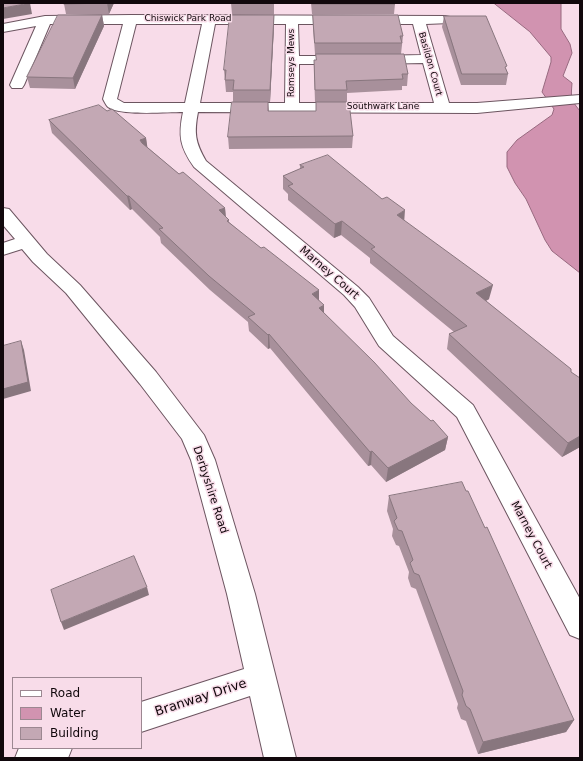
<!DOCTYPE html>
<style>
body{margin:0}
#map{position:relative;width:583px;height:761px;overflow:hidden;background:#f8dce9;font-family:"DejaVu Sans",sans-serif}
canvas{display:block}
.frame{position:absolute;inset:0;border:4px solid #11080c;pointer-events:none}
.legend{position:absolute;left:12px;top:677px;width:130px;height:72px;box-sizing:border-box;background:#f8dce9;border:1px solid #9c8791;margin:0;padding:5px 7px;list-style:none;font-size:12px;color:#11080c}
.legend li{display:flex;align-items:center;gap:8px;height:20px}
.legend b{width:20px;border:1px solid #9c8791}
</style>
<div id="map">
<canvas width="583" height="761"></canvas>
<div class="frame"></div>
<ul class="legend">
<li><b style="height:5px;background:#fff"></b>Road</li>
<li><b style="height:11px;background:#d193b0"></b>Water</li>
<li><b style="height:11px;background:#c3a8b4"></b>Building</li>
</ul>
</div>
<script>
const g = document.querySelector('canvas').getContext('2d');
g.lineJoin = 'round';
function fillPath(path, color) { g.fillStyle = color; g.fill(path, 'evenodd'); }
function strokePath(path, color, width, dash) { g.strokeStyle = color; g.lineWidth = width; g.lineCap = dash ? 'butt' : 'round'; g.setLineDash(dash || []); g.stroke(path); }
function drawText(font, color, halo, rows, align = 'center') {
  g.font = font + ' "DejaVu Sans",sans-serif'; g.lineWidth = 3; g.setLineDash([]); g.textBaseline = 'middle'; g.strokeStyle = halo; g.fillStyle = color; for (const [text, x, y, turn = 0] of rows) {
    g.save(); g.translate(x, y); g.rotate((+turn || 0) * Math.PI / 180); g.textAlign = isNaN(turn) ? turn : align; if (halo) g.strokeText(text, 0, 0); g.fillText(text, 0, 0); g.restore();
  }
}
const water = new Path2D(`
 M 494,3 L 561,3 L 561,29 L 570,44 L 572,53 L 563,76 L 572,83 C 571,98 570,99 580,111 L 580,273 L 552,251 L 545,240 L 526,199 L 515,183 L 507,167 L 507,152 L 517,140 L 552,115 L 554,109 L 542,92 L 551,62 L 551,57 L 530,32 Z`);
fillPath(water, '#d193b0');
strokePath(water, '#97697f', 1);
const minor = new Path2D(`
 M 131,15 L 445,16 L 450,17 L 451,20 L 450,23 L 426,24 L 449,103 L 477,103 L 580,95 L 580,103 L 477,113 L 198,112 C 194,133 195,142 206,161 L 358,287 L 369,298 L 393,336 L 473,405 L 580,599 L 580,639 L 570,635 L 457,417 L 379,346 L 355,307 L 344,295 L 194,167 C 180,147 178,136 183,112 C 167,112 120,116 108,107 C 106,105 104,101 103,99 L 123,24 L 50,24 L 24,85 L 22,88 L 12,88 L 10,85 L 36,26 L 3,32 L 3,24 L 45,16 ZM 136,24 L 202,24 L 185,103 L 124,103 L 117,99 ZM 215,24 L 286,24 L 285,103 L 200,103 ZM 298,24 L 413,24 L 421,55 L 375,56 L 370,57 L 368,60 L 370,63 L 375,64 L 423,63 L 434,103 L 299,103 L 299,64 L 343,64 L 348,63 L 350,60 L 348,57 L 343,56 L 299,56 Z
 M 3,208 L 9,209 L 47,254 L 80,285 L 156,372 L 204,435 L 215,460 L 255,594 L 296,758 L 264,758 L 250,696 L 141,732 L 141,702 L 244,669 L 227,594 L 191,460 L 182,439 L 140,384 L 66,293 L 33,262 L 22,249 L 3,255 L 3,243 L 15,239 L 3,225 Z
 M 19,748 L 72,748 L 68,758 L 15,758 Z`);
strokePath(minor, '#6c5560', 2);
fillPath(minor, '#fff');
fillPath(new Path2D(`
 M 114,3 L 109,14 L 66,14 L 64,4 Z
 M 231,3 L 274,3 L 274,14 L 232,14 Z
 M 311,3 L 395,3 L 395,4 L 394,14 L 312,14 Z
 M 102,15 L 104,26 L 75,89 L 30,88 L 27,77 Z
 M 274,15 L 274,26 L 270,102 L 233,102 L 233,92 L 226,92 L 224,70 Z
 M 313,15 L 403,36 L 401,54 L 408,74 L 407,86 L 402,86 L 402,90 L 347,93 L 347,102 L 315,102 L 314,71 L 314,60 L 316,60 L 316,54 L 315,54 L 313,26 Z
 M 444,16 L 506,69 L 508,74 L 506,85 L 461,85 L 442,27 Z
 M 268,102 L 269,111 L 316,111 L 316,102 L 353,136 L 352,148 L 229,149 L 228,137 Z
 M 107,111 L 146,138 L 147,147 L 179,174 L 225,208 L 226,217 L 229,220 L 229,222 L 319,301 L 324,313 L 411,403 L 448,437 L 445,450 L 386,482 L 371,465 L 368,466 L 270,348 L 268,349 L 249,331 L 248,322 L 210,290 L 161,243 L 160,237 L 132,209 L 130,210 L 52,133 L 49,120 Z
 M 300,165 L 404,220 L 489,299 L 486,301 L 571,372 L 580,447 L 562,457 L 447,349 L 449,334 L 454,332 L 370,263 L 370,258 L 341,235 L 334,238 L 288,200 L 288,194 L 283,189 L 283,176 L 300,169 Z
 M 389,496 L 574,720 L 566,732 L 478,754 L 466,721 L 461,719 L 457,708 L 458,704 L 416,589 L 411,587 L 408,578 L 409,572 L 399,546 L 396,545 L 392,536 L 393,529 L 387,511 Z`), '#a8909b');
fillPath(new Path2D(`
 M 30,3 L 32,14 L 3,19 L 3,8 Z
 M 107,3 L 114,3 L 109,14 Z
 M 102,15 L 104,26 L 75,89 L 73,78 Z
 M 274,15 L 274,26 L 270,102 L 270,90 Z
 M 146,138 L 148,151 L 140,140 Z
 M 127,196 L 129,196 L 132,209 L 130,210 Z
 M 225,208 L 226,221 L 219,210 Z
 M 405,210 L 404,224 L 397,215 Z
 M 342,221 L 341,235 L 334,238 L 335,224 Z
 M 493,285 L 489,299 L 473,308 L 476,293 Z
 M 319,290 L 319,304 L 312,294 Z
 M 324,305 L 324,319 L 319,308 Z
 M 269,334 L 270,348 L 268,349 L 268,335 Z
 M 21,341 L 24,350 L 31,391 L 3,399 L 3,389 Z
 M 580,436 L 580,447 L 562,457 L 568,443 Z
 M 448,437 L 445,450 L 386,482 L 388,468 Z
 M 372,451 L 371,465 L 368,466 L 370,452 Z
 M 147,587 L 149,595 L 64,630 L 61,622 Z
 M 574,720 L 566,732 L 478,754 L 483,742 Z`), '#88767e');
const building = new Path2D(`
 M 3,3 L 30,3 L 3,8 Z
 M 65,3 L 108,3 L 64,4 Z
 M 312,3 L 395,3 L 395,4 L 312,4 Z
 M 58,15 L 102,15 L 73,78 L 27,77 Z
 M 230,15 L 274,15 L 270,90 L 233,90 L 234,80 L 225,80 L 226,70 L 224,70 Z
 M 313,15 L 398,15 L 403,36 L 400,36 L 402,43 L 315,43 Z
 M 444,16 L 486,16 L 504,59 L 507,66 L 505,67 L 508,74 L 462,74 Z
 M 316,54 L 404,54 L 408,74 L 402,74 L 403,79 L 346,81 L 347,90 L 315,90 L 314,60 L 316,60 Z
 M 232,102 L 268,102 L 268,111 L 316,111 L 316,102 L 349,102 L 353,136 L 228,137 Z
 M 99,105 L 107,111 L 112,109 L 146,138 L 140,140 L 142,143 L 179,174 L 183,172 L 225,208 L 219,210 L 229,220 L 227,221 L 261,248 L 264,247 L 319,290 L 312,294 L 324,305 L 319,308 L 374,362 L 411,403 L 431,421 L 433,420 L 448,437 L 388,468 L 372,451 L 370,452 L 269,334 L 268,335 L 248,317 L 255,314 L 209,276 L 159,229 L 163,228 L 129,196 L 127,196 L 49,120 Z
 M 328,155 L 382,199 L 387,197 L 405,210 L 397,215 L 493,285 L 476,293 L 571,369 L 571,372 L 580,378 L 580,436 L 568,443 L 449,334 L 467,326 L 371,249 L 375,247 L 342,221 L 335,224 L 288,186 L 293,184 L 283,176 L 304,167 L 300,165 Z
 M 21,341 L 28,382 L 3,389 L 3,346 Z
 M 462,482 L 466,491 L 468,491 L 485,528 L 487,527 L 574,720 L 483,742 L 470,709 L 466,706 L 462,695 L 463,691 L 419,575 L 414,573 L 410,563 L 413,560 L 402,531 L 398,530 L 394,521 L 397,518 L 389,496 Z
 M 134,556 L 147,587 L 61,622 L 51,590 Z`);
fillPath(building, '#c3a8b4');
strokePath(building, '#88767e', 1);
drawText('9px', '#11080c', '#f8dce9', [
 ["Chiswick Park Road",188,19],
 ["Romseys Mews",292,63,-90],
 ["Basildon Court",430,64,74],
 ["Southwark Lane",383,107]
]);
drawText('11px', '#11080c', '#f8dce9', [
 ["Marney Court",329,273,41],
 ["Derbyshire Road",210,490,72],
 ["Marney Court",531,535,62]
]);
drawText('13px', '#11080c', '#f8dce9', [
 ["Branway Drive",201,698,-18]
]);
</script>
